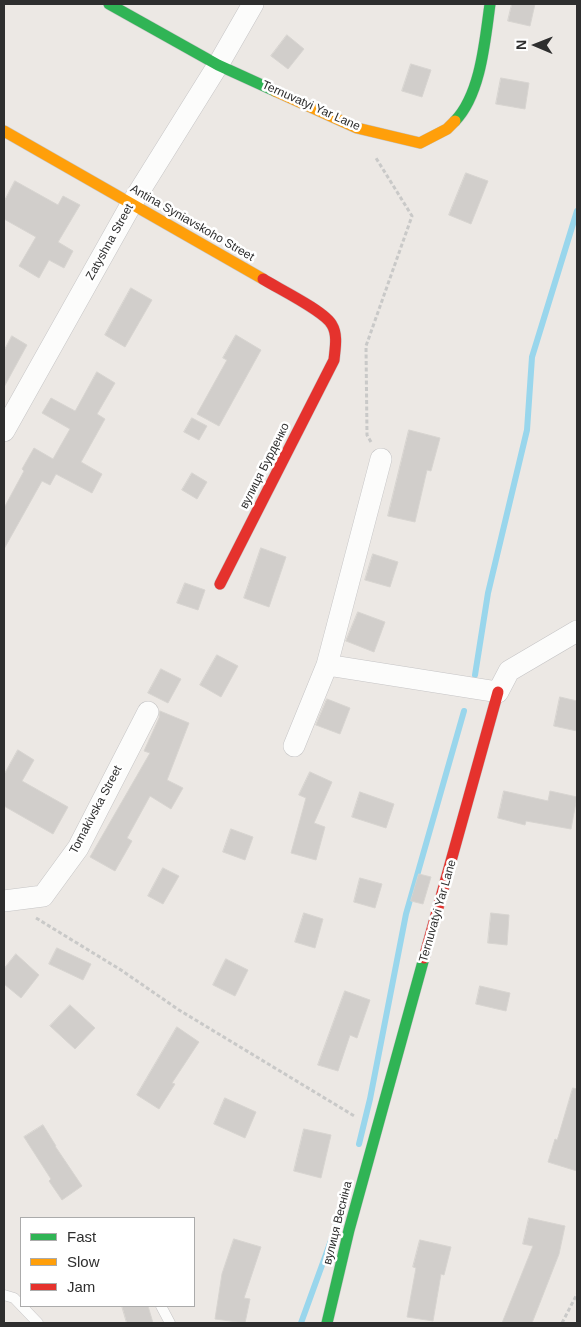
<!DOCTYPE html>
<meta charset="utf-8">
<style>
body{margin:0}
#map{position:relative;width:581px;height:1327px;overflow:hidden;background:#ece8e4;font-family:Helvetica,sans-serif}
canvas{display:block}
.frame{position:absolute;inset:0;border:5px solid #2e2e2e;pointer-events:none}
.legend{position:absolute;left:20px;top:1217px;width:175px;height:90px;box-sizing:border-box;background:#fff;border:1px solid #ababab;margin:0;padding:6px 9px;list-style:none;font-size:15px;color:#2e2e2e}
.legend li{display:flex;align-items:center;gap:10px;height:25px}
.legend b{width:25px;border:1px solid #ababab}
.north{position:absolute;left:511px;top:20px;width:50px;height:50px;-webkit-text-stroke:4px #fff;paint-order:stroke;rotate:271deg;font-size:14px;font-weight:700;line-height:20px;text-align:center;color:#2e2e2e}
.north::after{content:'';display:block;margin:auto;width:18px;height:22px;background:#2e2e2e;clip-path:polygon(50% 0,100% 100%,50% 72%,0 100%)}
</style>
<div id="map">
<canvas width="581" height="1327"></canvas>
<div class="frame"></div>
<ul class="legend">
<li><b style="height:6px;background:#30b455"></b>Fast</li>
<li><b style="height:6px;background:#ff9f0a"></b>Slow</li>
<li><b style="height:6px;background:#e5322d"></b>Jam</li>
</ul>
<div class="north">N</div>
</div>
<script>
const g = document.querySelector('canvas').getContext('2d');
g.lineJoin = 'round';
function strokePath(path, color, width, dash) { g.strokeStyle = color; g.lineWidth = width; g.lineCap = dash ? 'butt' : 'round'; g.setLineDash(dash || []); g.stroke(path); }
function fillPath(path, color) { g.fillStyle = color; g.fill(path, 'evenodd'); }
function drawText(font, color, halo, rows, align = 'center') {
  g.font = font + ' Helvetica,sans-serif'; g.lineWidth = 5; g.setLineDash([]); g.textBaseline = 'middle'; g.strokeStyle = halo; g.fillStyle = color; for (const [text, x, y, turn = 0] of rows) {
    g.save(); g.translate(x, y); g.rotate((+turn || 0) * Math.PI / 180); g.textAlign = isNaN(turn) ? turn : align; if (halo) g.strokeText(text, 0, 0); g.fillText(text, 0, 0); g.restore();
  }
}
strokePath(new Path2D(`
 M 475,675 L 488,593 L 527,430 L 532,357 L 577,211
 M 359,1144 L 370,1099 L 406,914 L 464,711
 M 301,1323 L 337,1224`), '#99d6ec', 6);
const building = new Path2D(`
 M 512,4 L 535,4 L 530,26 L 508,21 Z
 M 287,35 L 304,49 L 288,69 L 271,56 Z
 M 411,64 L 431,70 L 422,97 L 402,91 Z
 M 501,78 L 529,83 L 525,109 L 496,104 Z
 M 466,173 L 488,181 L 471,224 L 449,215 Z
 M 15,181 L 58,205 L 63,196 L 80,205 L 58,242 L 73,251 L 64,268 L 49,260 L 39,278 L 19,266 L 36,237 L 4,219 L 4,202 Z
 M 131,288 L 152,300 L 125,347 L 105,335 Z
 M 236,335 L 261,350 L 219,426 L 197,414 L 227,360 L 223,358 Z
 M 12,336 L 27,345 L 4,387 L 4,351 Z
 M 97,372 L 115,383 L 97,414 L 105,419 L 81,462 L 102,474 L 92,493 L 56,474 L 50,485 L 42,481 L 4,549 L 4,508 L 24,471 L 22,469 L 34,448 L 53,459 L 70,429 L 42,413 L 51,398 L 75,411 Z
 M 192,418 L 207,426 L 199,440 L 184,432 Z
 M 409,430 L 440,438 L 431,471 L 427,470 L 415,522 L 388,516 Z
 M 192,473 L 207,482 L 197,499 L 182,490 Z
 M 261,548 L 286,557 L 269,607 L 244,598 Z
 M 373,554 L 398,562 L 390,587 L 365,580 Z
 M 185,583 L 205,590 L 198,610 L 177,603 Z
 M 358,612 L 385,622 L 374,652 L 346,641 Z
 M 217,655 L 238,666 L 221,697 L 200,685 Z
 M 161,669 L 181,679 L 168,703 L 148,693 Z
 M 560,697 L 577,701 L 577,731 L 554,726 Z
 M 327,699 L 350,708 L 340,734 L 316,725 Z
 M 160,711 L 189,723 L 167,780 L 183,788 L 171,809 L 150,796 L 127,838 L 132,841 L 115,871 L 90,857 L 150,753 L 144,751 L 159,718 Z
 M 18,750 L 34,760 L 22,781 L 68,807 L 53,834 L 4,806 L 4,775 Z
 M 310,772 L 332,782 L 314,823 L 325,827 L 316,860 L 291,853 L 306,798 L 299,795 Z
 M 504,791 L 548,801 L 550,791 L 577,797 L 571,829 L 526,821 L 525,825 L 498,818 Z
 M 360,792 L 394,804 L 386,828 L 352,817 Z
 M 231,829 L 253,837 L 245,860 L 223,852 Z
 M 163,868 L 179,876 L 163,904 L 148,896 Z
 M 419,874 L 431,877 L 423,904 L 411,901 Z
 M 360,878 L 382,884 L 375,908 L 354,902 Z
 M 304,913 L 323,919 L 315,948 L 295,942 Z
 M 491,913 L 509,915 L 507,945 L 488,943 Z
 M 57,948 L 91,964 L 83,980 L 49,964 Z
 M 16,954 L 39,975 L 21,998 L 4,984 L 4,969 Z
 M 226,959 L 248,970 L 235,996 L 213,985 Z
 M 480,986 L 510,993 L 506,1011 L 476,1004 Z
 M 345,991 L 370,1000 L 357,1038 L 350,1035 L 338,1071 L 318,1065 Z
 M 70,1005 L 95,1028 L 75,1049 L 50,1026 Z
 M 177,1027 L 199,1042 L 172,1083 L 175,1084 L 159,1109 L 137,1095 Z
 M 573,1088 L 577,1089 L 577,1171 L 548,1162 L 555,1139 L 557,1140 Z
 M 225,1098 L 256,1112 L 245,1138 L 214,1124 Z
 M 43,1125 L 56,1146 L 55,1146 L 82,1186 L 62,1200 L 49,1181 L 51,1179 L 24,1137 Z
 M 304,1129 L 331,1135 L 321,1178 L 294,1171 Z
 M 529,1218 L 565,1226 L 559,1254 L 532,1323 L 502,1323 L 533,1246 L 523,1244 Z
 M 234,1239 L 261,1247 L 244,1298 L 250,1299 L 245,1323 L 215,1319 L 222,1274 Z
 M 420,1240 L 451,1247 L 444,1275 L 441,1274 L 433,1321 L 407,1317 L 416,1268 L 413,1267 Z
 M 122,1306 L 148,1306 L 153,1323 L 127,1323 Z`);
fillPath(building, '#d1cecb');
strokePath(building, '#d7d4d0', 1);
const lane = new Path2D(`
 M 4,1295 L 14,1298 L 38,1323
 M 161,1306 L 170,1323`);
const street = new Path2D(`
 M 4,431 L 132,203 L 218,65 L 253,4
 M 327,665 L 498,692 L 509,671 L 577,631
 M 294,746 L 327,665 L 381,459
 M 4,901 L 43,896 L 78,848 L 148,712`);
const fast = new Path2D(`
 M 109,4 L 218,65 L 275,91
 M 455,121 C 481,94 485,40 490,4
 M 327,1323 L 349,1230 L 424,958`);
const slow = new Path2D(`
 M 275,91 L 357,128 L 420,143 L 447,129 L 455,121
 M 4,131 L 263,279`);
const jam = new Path2D(`
 M 220,584 L 334,360 C 335,349 338,335 332,325 C 325,311 277,288 263,279
 M 424,958 L 498,692`);
strokePath(lane, '#c5c4c5', 11);
strokePath(street, '#c5c4c5', 22);
strokePath(fast, '#c5c4c5', 12);
strokePath(slow, '#c5c4c5', 12);
strokePath(jam, '#c5c4c5', 12);
strokePath(new Path2D(`
 M 371,442 L 367,435 L 366,346 L 412,216 L 376,158
 M 36,918 L 121,970 L 179,1010 L 356,1117
 M 562,1323 L 577,1294`), '#c9c9c8', 3, [4, 2.5]);
strokePath(lane, '#fcfcfb', 10);
strokePath(street, '#fcfcfb', 21);
strokePath(fast, '#30b455', 11);
strokePath(slow, '#ff9f0a', 11);
strokePath(jam, '#e5322d', 11);
drawText('12px', '#2e2e2e', '#fff', [
 ["Ternuvatyi Yar Lane",311,106,24],
 ["Antina Syniavskoho Street",192,223,30],
 ["Zatyshna Street",110,242,-61],
 ["вулиця Бурденко",265,466,-63],
 ["Tomakivska Street",96,810,-62],
 ["Ternuvatyi Yar Lane",438,911,-74],
 ["вулиця Весніна",338,1223,-76]
]);
</script>
